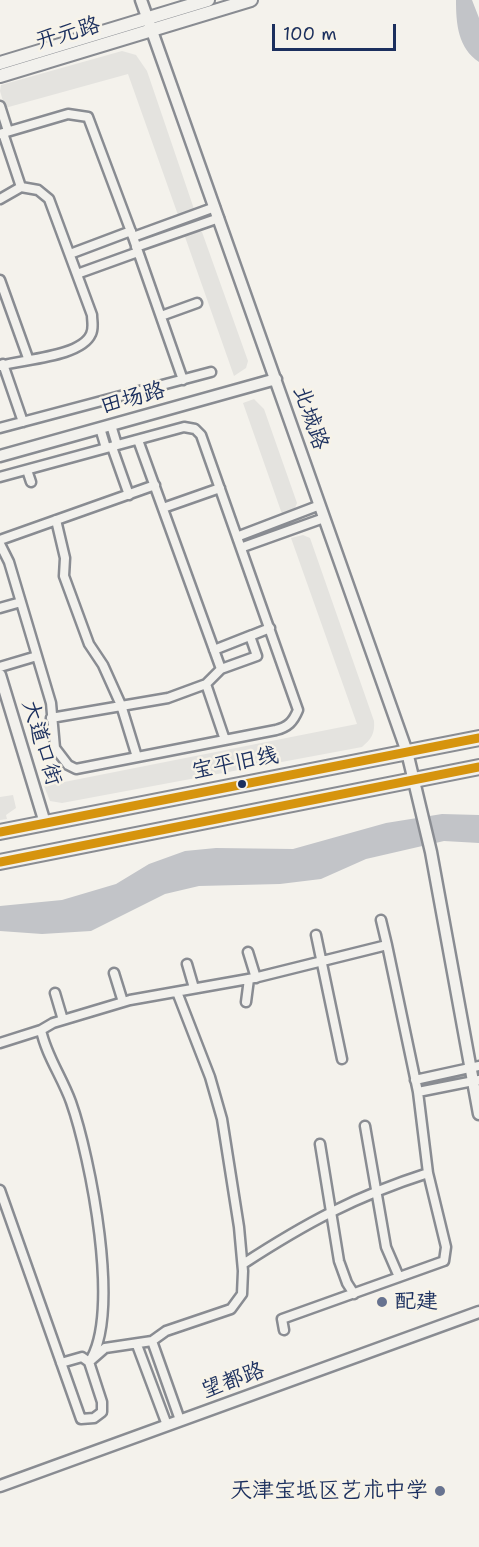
<!DOCTYPE html>
<meta charset="utf-8">
<style>
body{margin:0}
#map{position:relative;width:479px;height:1547px;overflow:hidden;background:#f4f2ec;font-family:"Shantell Sans",sans-serif}
canvas{display:block}
.scale{position:absolute;left:272px;top:24px;width:124px;height:27px;box-sizing:border-box;border:3px solid #1b2f5e;border-top:0;padding-left:8px;font-size:18px;line-height:21px;white-space:nowrap;color:#1b2f5e;-webkit-text-stroke:4px #f7f3e8;paint-order:stroke}
</style>
<div id="map">
<canvas width="479" height="1547"></canvas>
<div class="scale">100 m</div>
</div>
<script>
const g = document.querySelector('canvas').getContext('2d');
g.lineJoin = 'round';
function fillPath(path, color) { g.fillStyle = color; g.fill(path, 'evenodd'); }
function strokePath(path, color, width, dash) { g.strokeStyle = color; g.lineWidth = width; g.lineCap = dash ? 'butt' : 'round'; g.setLineDash(dash || []); g.stroke(path); }
function drawText(font, color, halo, rows, align = 'center') {
  g.font = font + ' "Shantell Sans","LXGW WenKai TC",sans-serif'; g.lineWidth = 5; g.setLineDash([]); g.textBaseline = 'middle'; g.strokeStyle = halo; g.fillStyle = color; for (const [text, x, y, turn = 0] of rows) {
    g.save(); g.translate(x, y); g.rotate((+turn || 0) * Math.PI / 180); g.textAlign = isNaN(turn) ? turn : align; if (halo) g.strokeText(text, 0, 0); g.fillText(text, 0, 0); g.restore();
  }
}
fillPath(new Path2D(`
 M 122,51 L 136,55 L 147,71 L 194,209 L 178,215 L 128,74 L 5,108 L 0,91 L 1,85 Z
 M 198,231 L 202,232 L 248,361 L 246,368 L 234,376 L 184,234 Z
 M 254,399 L 264,409 L 297,503 L 295,508 L 282,514 L 243,403 Z
 M 303,535 L 310,538 L 374,721 C 375,734 371,739 362,747 L 62,803 L 50,801 L 44,786 L 357,724 L 291,538 Z
 M 13,795 L 16,808 L 6,815 L 7,819 L 0,820 L 0,797 Z`), '#e4e3df');
fillPath(new Path2D(`
 M 456,0 L 472,0 L 479,18 L 479,62 C 458,48 456,24 456,0 Z
 M 442,814 L 479,815 L 479,843 L 444,841 L 366,859 L 321,879 L 280,884 L 199,886 L 165,894 L 91,931 L 42,934 L 0,931 L 0,906 L 62,900 L 116,884 L 149,864 L 185,851 L 216,848 L 293,849 L 386,823 Z`), '#c2c4c8');
const minor = new Path2D(`
 M 0,106 L 8,131
 M 0,134 L 68,114 L 88,117 L 133,237 L 215,207
 M 0,199 L 21,187
 M 133,237 L 183,380
 M 136,247 L 219,218
 M 70,254 L 131,231
 M 77,274 L 138,252
 M 0,280 L 28,358
 M 161,316 L 197,303
 M 3,364 L 23,422
 M 0,366 C 23,359 81,357 91,334 C 94,328 92,321 92,315 L 49,199 L 38,190 L 21,187 L 3,133
 M 111,425 L 117,445
 M 0,428 L 211,372
 M 100,428 L 106,448
 M 138,440 L 221,669
 M 112,447 L 129,495
 M 27,470 L 31,482
 M 0,477 L 184,427 L 195,429 L 201,435 L 298,710 C 293,722 288,727 276,730 L 76,769 L 68,765 L 55,748 L 51,703 L 9,562 L 0,544
 M 163,508 L 220,488
 M 56,520 L 65,558 L 64,576 L 89,644 L 103,665 L 121,705 L 137,757
 M 239,536 L 320,505
 M 0,540 L 155,485
 M 243,547 L 324,518
 M 0,608 L 21,602
 M 214,650 L 252,635
 M 0,667 L 37,656
 M 206,684 L 225,740
 M 51,718 L 168,698 L 206,684 L 221,669 L 257,656 L 250,636 L 270,628
 M 381,920 L 387,945
 M 316,935 L 342,1059
 M 248,952 L 256,978
 M 187,964 L 194,988
 M 114,973 L 123,1002
 M 55,993 L 63,1020
 M 246,1002 L 249,979
 M 0,1043 L 41,1030 L 53,1023 L 130,1000 L 254,978 L 387,945 L 418,1092 L 428,1173 L 446,1247 L 444,1261 L 282,1319 L 284,1330
 M 415,1080 L 479,1066
 M 418,1092 L 479,1080
 M 365,1126 L 386,1247 L 399,1277
 M 320,1144 L 339,1261 L 347,1283 L 354,1294
 M 0,1190 L 81,1419 L 94,1418 L 102,1412 L 102,1402 L 89,1362 C 122,1315 90,1156 71,1102 C 62,1077 46,1055 41,1030
 M 243,1264 C 306,1223 356,1196 428,1173
 M 152,1341 L 180,1420
 M 137,1345 L 167,1425
 M 61,1363 L 82,1357 L 89,1362 L 105,1348 L 152,1341 L 166,1331 L 231,1309 L 242,1294 L 243,1271 L 239,1227 L 222,1119 L 210,1077 L 177,992`);
const tertiary = new Path2D(`
 M 141,0 L 407,752 L 431,852 L 479,1114
 M 0,456 L 276,379
 M 0,675 L 45,823
 M 0,1486 L 479,1312`);
const secondary = new Path2D(`
 M 0,63 L 208,0
 M 0,76 L 251,0`);
const primary = new Path2D(`
 M 0,832 L 479,738
 M 0,862 L 479,767`);
strokePath(minor, '#898c92', 13);
strokePath(tertiary, '#898c92', 15);
strokePath(secondary, '#898c92', 16);
strokePath(primary, '#898c92', 18);
strokePath(minor, '#f2f1ed', 8);
strokePath(tertiary, '#f2f1ed', 10);
strokePath(secondary, '#f2f1ed', 12);
strokePath(primary, '#f2f1ed', 14);
strokePath(new Path2D(`
 M 0,832 L 479,738
 M 0,862 L 479,767`), '#d6940e', 9);
for (const [x, y, r, color] of [
 [242,784,5,"#1b2f5e"],
 [382,1302,6,"#677390"],
 [440,1491,6,"#677390"]
]) { const dot = new Path2D(); dot.arc(x, y, r, 0, 2 * Math.PI); g.fillStyle = color; g.fill(dot); strokePath(dot, '#f7f3e8', 2); }
drawText('22px', '#1b2f5e', '#f7f3e8', [
 ["开元路",68,34,-16],
 ["田场路",133,399,-16],
 ["北城路",310,418,71],
 ["大道口街",41,743,73],
 ["宝平旧线",235,764,-11],
 ["望都路",233,1381,-20]
]);
drawText('22px', '#1b2f5e', '#f7f3e8', [
 ["配建",394,1302],
 ["天津宝坻区艺术中学",428,1491,"right"]
], 'left');
</script>
